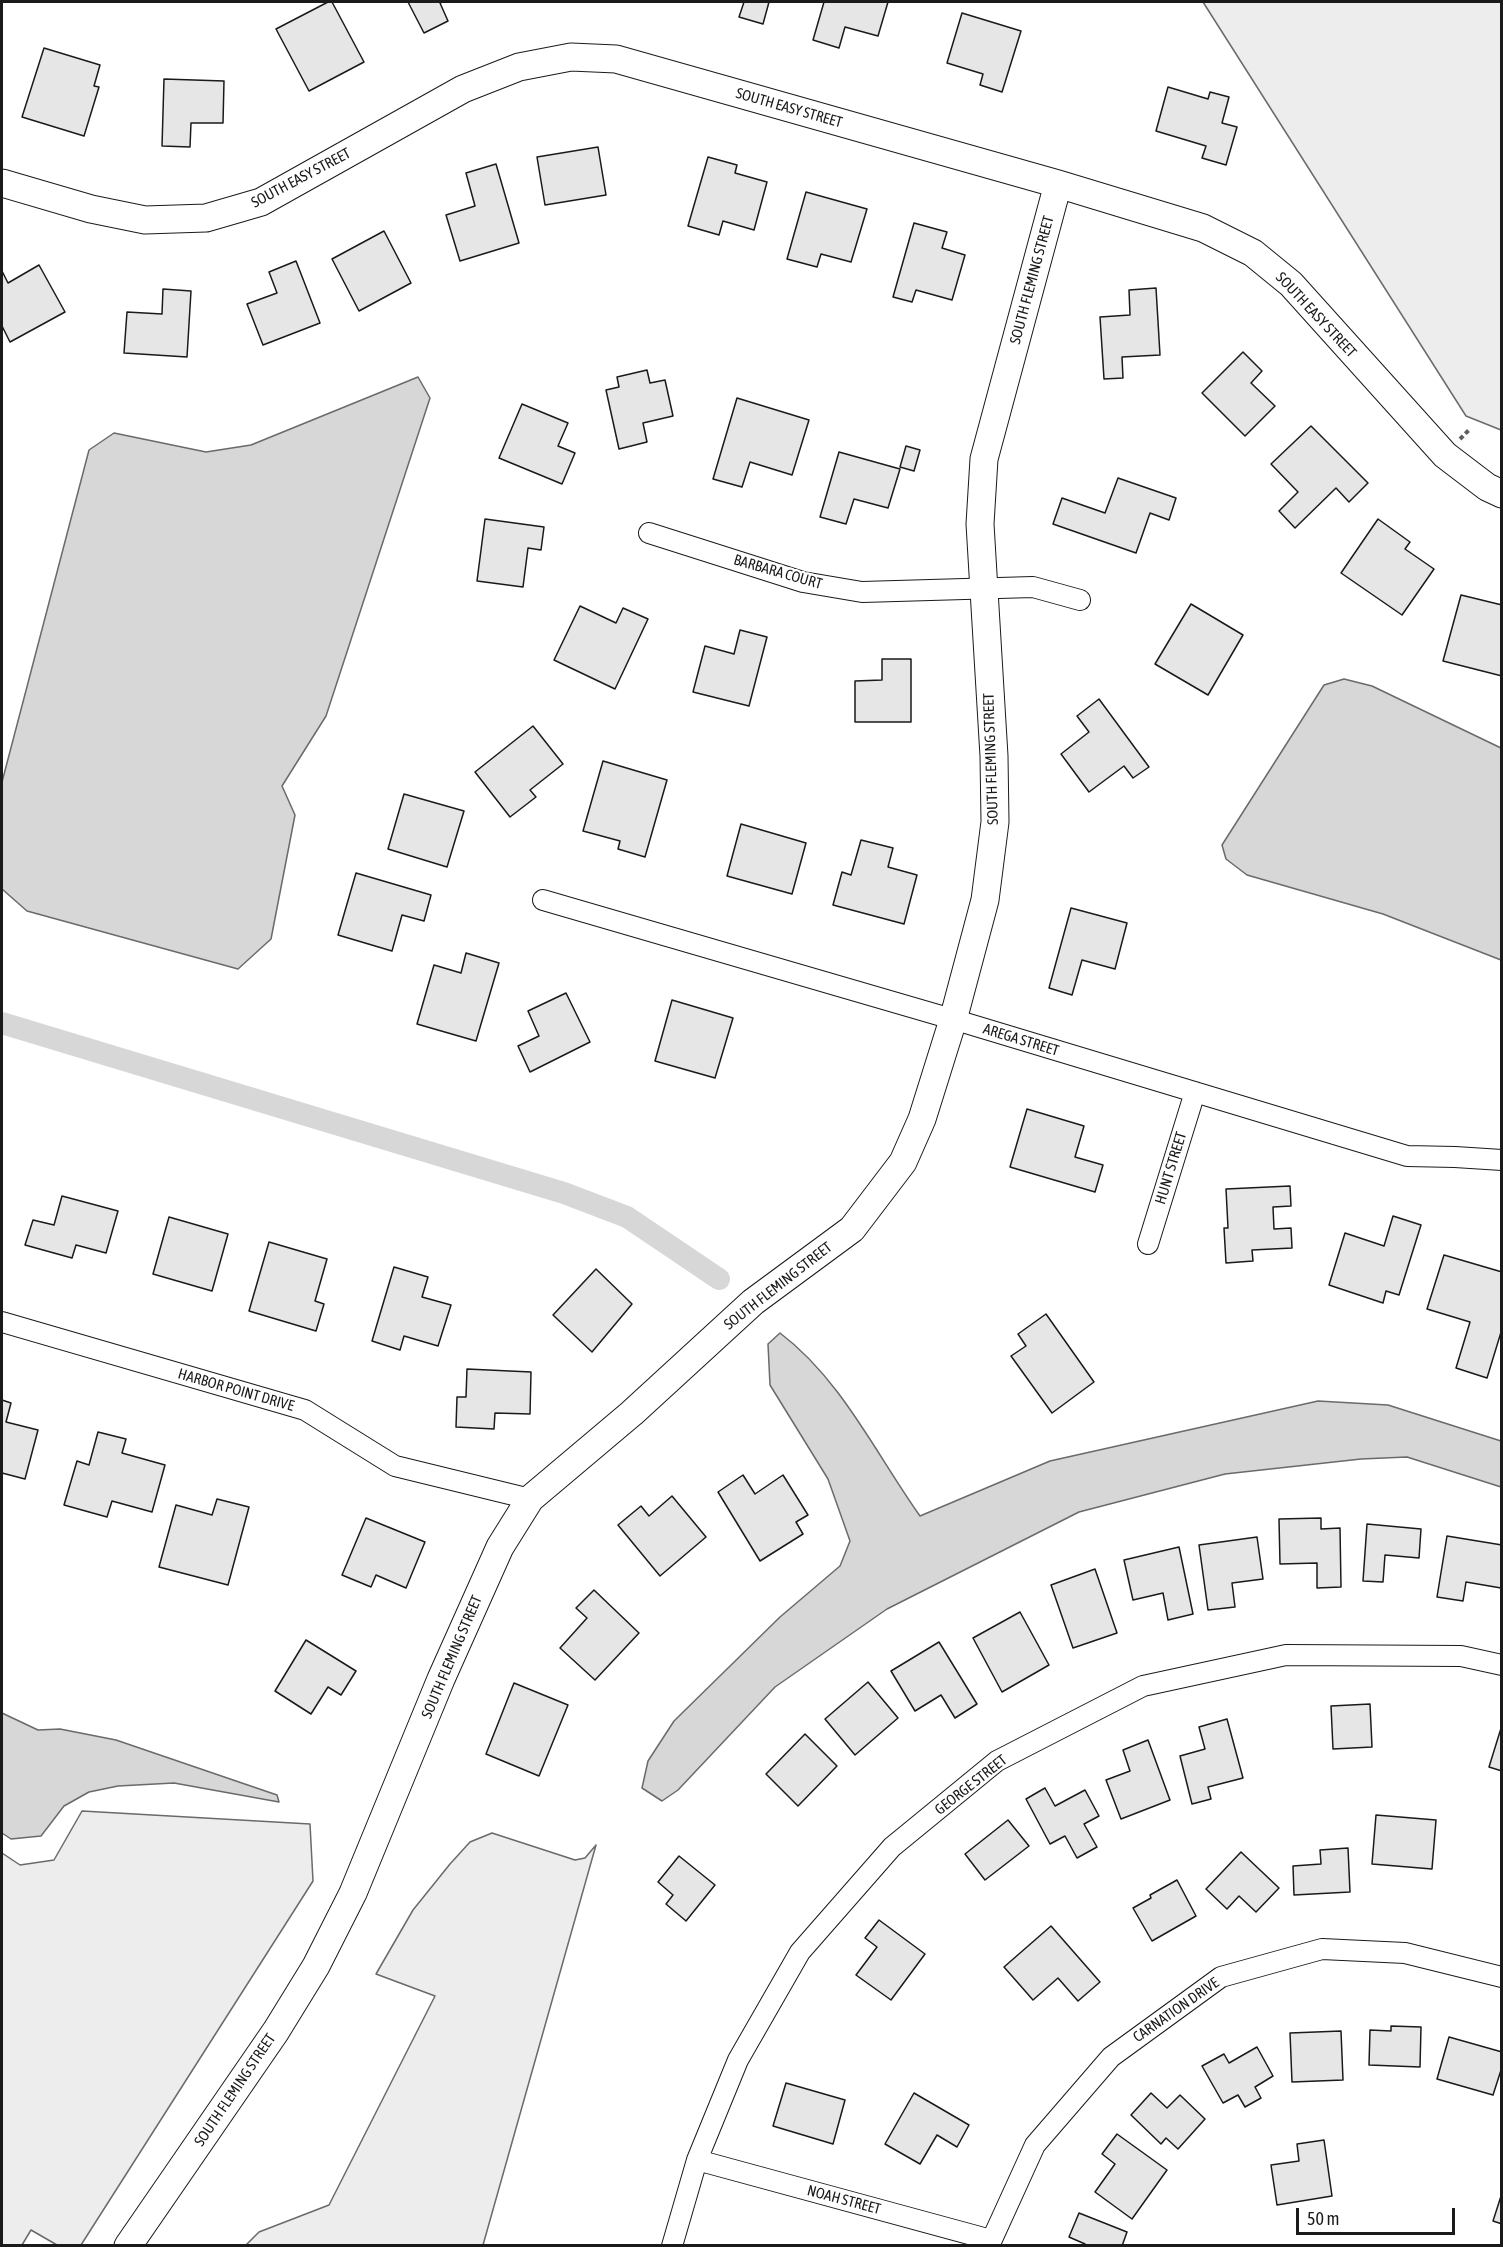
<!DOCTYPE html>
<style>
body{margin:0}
#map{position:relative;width:1503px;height:2247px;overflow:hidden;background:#fff;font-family:"Asap Condensed",sans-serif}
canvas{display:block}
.frame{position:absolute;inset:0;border:3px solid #1a1a1a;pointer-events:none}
.scale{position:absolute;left:1296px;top:2208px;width:159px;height:27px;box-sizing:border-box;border:3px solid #1a1a1a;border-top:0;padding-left:8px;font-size:18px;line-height:21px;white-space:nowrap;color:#1a1a1a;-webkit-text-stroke:4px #fff;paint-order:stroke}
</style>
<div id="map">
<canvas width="1503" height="2247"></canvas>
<div class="frame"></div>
<div class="scale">50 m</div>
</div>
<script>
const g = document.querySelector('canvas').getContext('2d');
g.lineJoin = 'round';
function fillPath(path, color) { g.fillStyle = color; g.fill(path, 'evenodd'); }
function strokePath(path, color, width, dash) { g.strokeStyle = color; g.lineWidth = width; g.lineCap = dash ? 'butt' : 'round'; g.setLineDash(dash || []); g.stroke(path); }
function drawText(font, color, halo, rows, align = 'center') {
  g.font = font + ' "Asap Condensed",sans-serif'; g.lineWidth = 4.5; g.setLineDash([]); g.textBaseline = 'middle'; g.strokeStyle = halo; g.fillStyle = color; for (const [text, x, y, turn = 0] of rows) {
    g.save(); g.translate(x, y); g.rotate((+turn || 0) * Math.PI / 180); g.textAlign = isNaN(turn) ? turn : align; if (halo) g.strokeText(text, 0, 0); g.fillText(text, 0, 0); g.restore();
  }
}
const built = new Path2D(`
 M 1203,2 L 1501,2 L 1501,430 L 1466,416 Z
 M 82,1811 L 310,1824 L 313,1881 L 81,2245 L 57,2245 L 31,2230 L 22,2245 L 2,2245 L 2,1853 L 20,1865 L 54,1860 Z
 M 492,1833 L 575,1860 L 585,1858 L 596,1845 L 483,2245 L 246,2245 L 259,2232 L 329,2205 L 435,1996 L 376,1974 L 413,1910 L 450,1864 L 470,1842 Z`);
fillPath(built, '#ededed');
strokePath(built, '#6a6a6a', 1.5);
const water = new Path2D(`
 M 418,377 L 430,398 L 326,716 L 282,786 L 295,815 L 271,939 L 238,969 L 27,911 L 2,889 L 2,782 L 89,450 L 114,433 L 206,452 L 251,445 Z
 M 1344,679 L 1372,686 L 1501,748 L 1501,960 L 1383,914 L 1247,875 L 1226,859 L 1222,845 L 1324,685 Z
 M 780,1333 C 841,1379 876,1454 920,1516 L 1050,1461 L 1318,1401 L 1388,1405 L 1501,1441 L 1501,1487 L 1407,1457 L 1361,1459 L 1225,1474 L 1079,1512 L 887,1609 L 775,1687 L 678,1790 L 662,1801 L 642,1788 L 648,1761 L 674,1721 L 780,1617 L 840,1566 L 850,1541 L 828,1479 L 770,1385 L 768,1344 Z
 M 2,1713 L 38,1730 L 60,1729 L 116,1740 L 277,1795 L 279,1802 L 174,1783 L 118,1786 L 89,1792 L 64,1806 L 41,1836 L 11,1839 L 2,1833 Z`);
fillPath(water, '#d7d7d7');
strokePath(water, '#6a6a6a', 1.5);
strokePath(new Path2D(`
 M 2,1023 L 564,1193 L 627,1217 L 719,1279`), '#d7d7d7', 22);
const building = new Path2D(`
 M 328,2 L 332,2 L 364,62 L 309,91 L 276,29 Z
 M 408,2 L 442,2 L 440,3 L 448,21 L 424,33 Z
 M 744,2 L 769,2 L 763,24 L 739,17 Z
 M 824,2 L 888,2 L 878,36 L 845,27 L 839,48 L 813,40 Z
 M 962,13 L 1021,31 L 1002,92 L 980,85 L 983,74 L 947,63 Z
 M 44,48 L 100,65 L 94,86 L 99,87 L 84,136 L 22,117 Z
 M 164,79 L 224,81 L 223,123 L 191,123 L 190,147 L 162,146 Z
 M 1168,87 L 1208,99 L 1210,92 L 1229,97 L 1222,123 L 1237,127 L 1226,165 L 1202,158 L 1206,146 L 1156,131 Z
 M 598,147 L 606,195 L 545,205 L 537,157 Z
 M 708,157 L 737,165 L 735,173 L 767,182 L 754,230 L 723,221 L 719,235 L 688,226 Z
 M 496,164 L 519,243 L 460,261 L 446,215 L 475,206 L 466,173 Z
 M 806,192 L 867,209 L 851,262 L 821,254 L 817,267 L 787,259 Z
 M 914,223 L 947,232 L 942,248 L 965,255 L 952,300 L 916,290 L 912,302 L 893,297 Z
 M 384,231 L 411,283 L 359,311 L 332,259 Z
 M 296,261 L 320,323 L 263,345 L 247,304 L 277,293 L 269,272 Z
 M 39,265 L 65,312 L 10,342 L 2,326 L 2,271 L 8,283 Z
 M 1156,288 L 1160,355 L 1122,357 L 1123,378 L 1104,379 L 1100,317 L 1130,315 L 1129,290 Z
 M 163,289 L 191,291 L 187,357 L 124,353 L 127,312 L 162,314 Z
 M 1243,352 L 1262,371 L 1251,383 L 1275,406 L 1245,436 L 1202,393 Z
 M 647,370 L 650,383 L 665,380 L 673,416 L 643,423 L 647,442 L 619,449 L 606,390 L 619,387 L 617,377 Z
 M 737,398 L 809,420 L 792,475 L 750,462 L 742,487 L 713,479 Z
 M 522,404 L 568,423 L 558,446 L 575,453 L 562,484 L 499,458 Z
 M 1311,426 L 1368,483 L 1349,502 L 1336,488 L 1295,528 L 1279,511 L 1298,492 L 1271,464 Z
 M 906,446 L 920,450 L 914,471 L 900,467 Z
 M 839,452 L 900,469 L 888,508 L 854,499 L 846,524 L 820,517 Z
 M 1118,478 L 1176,498 L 1169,520 L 1150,513 L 1136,553 L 1053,524 L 1062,498 L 1105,513 Z
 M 485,519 L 544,527 L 541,550 L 528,548 L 523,587 L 477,581 Z
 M 1378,519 L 1410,542 L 1405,549 L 1434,569 L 1402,615 L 1341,573 Z
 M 1461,595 L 1502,605 L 1502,676 L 1443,661 Z
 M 1191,604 L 1243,635 L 1208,695 L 1155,664 Z
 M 580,606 L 616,623 L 623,608 L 648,619 L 615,689 L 554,660 Z
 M 740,630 L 767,637 L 749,706 L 693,692 L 705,646 L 734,654 Z
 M 882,659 L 911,659 L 911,722 L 855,722 L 855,681 L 882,680 Z
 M 1099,699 L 1149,767 L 1133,778 L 1124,766 L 1089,792 L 1061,754 L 1089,732 L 1077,716 Z
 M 533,726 L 563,764 L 530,790 L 536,797 L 510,817 L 475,772 Z
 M 603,761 L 667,780 L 645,857 L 618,849 L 620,841 L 583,831 Z
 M 404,794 L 464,811 L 447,867 L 388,849 Z
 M 741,824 L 806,843 L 792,894 L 727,876 Z
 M 861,840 L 893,848 L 888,867 L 917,875 L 904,924 L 833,905 L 842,872 L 851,875 Z
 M 356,873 L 431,895 L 424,921 L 402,915 L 392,951 L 338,935 Z
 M 1071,908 L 1127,923 L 1115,969 L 1082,960 L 1072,995 L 1049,988 Z
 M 466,953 L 499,963 L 476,1041 L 417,1024 L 434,965 L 461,973 Z
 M 566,993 L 590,1042 L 530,1072 L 518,1046 L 539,1036 L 528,1011 Z
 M 672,1000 L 733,1018 L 715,1078 L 655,1061 Z
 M 1027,1109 L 1084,1126 L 1075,1157 L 1103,1165 L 1095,1192 L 1010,1167 Z
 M 1290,1186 L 1291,1206 L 1273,1207 L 1274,1229 L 1291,1228 L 1292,1248 L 1252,1250 L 1253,1261 L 1226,1263 L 1224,1228 L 1228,1228 L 1226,1189 Z
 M 62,1196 L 118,1211 L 106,1253 L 76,1245 L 72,1258 L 25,1245 L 33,1220 L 54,1225 Z
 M 1393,1216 L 1421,1225 L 1399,1295 L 1386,1291 L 1383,1303 L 1329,1285 L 1345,1233 L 1384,1246 Z
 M 169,1217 L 228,1234 L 212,1291 L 153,1274 Z
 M 269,1242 L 327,1259 L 315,1301 L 324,1304 L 316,1331 L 249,1311 Z
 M 1444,1255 L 1502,1272 L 1502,1329 L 1487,1378 L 1456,1368 L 1470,1322 L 1427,1309 Z
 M 394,1267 L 428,1277 L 422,1297 L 451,1305 L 438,1346 L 404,1336 L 400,1350 L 372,1341 Z
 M 596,1269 L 632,1304 L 592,1352 L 553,1315 Z
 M 1046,1314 L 1094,1382 L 1052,1413 L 1011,1356 L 1026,1346 L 1018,1334 Z
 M 467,1369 L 531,1372 L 530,1414 L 495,1413 L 494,1429 L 456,1427 L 457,1397 L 466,1397 Z
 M 2,1400 L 11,1403 L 6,1422 L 38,1430 L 25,1479 L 2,1473 Z
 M 98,1432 L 126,1439 L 122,1453 L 165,1465 L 152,1512 L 112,1501 L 107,1517 L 64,1505 L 77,1461 L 89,1465 Z
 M 743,1475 L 755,1494 L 783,1475 L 808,1515 L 796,1522 L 803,1534 L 760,1561 L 718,1492 Z
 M 672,1496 L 706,1537 L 660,1576 L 618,1525 L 641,1506 L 649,1516 Z
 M 217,1499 L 249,1507 L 228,1585 L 159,1567 L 176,1505 L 212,1515 Z
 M 366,1518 L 425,1542 L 406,1588 L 376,1575 L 371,1587 L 342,1575 Z
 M 1321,1518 L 1321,1529 L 1340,1528 L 1341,1587 L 1317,1588 L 1317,1563 L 1280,1564 L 1279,1519 Z
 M 1367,1524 L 1421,1529 L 1419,1558 L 1385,1555 L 1383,1582 L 1363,1581 Z
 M 1447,1536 L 1502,1545 L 1501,1588 L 1466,1582 L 1463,1601 L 1437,1597 Z
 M 1257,1537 L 1263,1579 L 1232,1583 L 1235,1607 L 1208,1610 L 1199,1545 Z
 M 1179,1547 L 1193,1614 L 1168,1620 L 1163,1593 L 1133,1600 L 1124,1560 Z
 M 1095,1569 L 1117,1633 L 1073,1648 L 1051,1585 Z
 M 594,1590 L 639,1633 L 595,1680 L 560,1648 L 587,1618 L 576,1608 Z
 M 1020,1612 L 1049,1665 L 1002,1692 L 973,1638 Z
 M 306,1640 L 356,1671 L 341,1695 L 328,1687 L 311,1714 L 275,1691 Z
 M 939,1642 L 977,1704 L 955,1718 L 941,1695 L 915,1711 L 891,1671 Z
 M 868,1682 L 898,1718 L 855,1755 L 825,1719 Z
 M 514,1683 L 568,1705 L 539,1776 L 486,1754 Z
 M 1370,1704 L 1372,1747 L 1333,1749 L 1331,1706 Z
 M 1227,1719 L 1243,1778 L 1208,1787 L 1211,1799 L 1192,1804 L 1180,1756 L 1205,1749 L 1199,1727 Z
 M 1502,1725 L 1502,1771 L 1489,1767 Z
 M 805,1734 L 837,1766 L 798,1806 L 766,1774 Z
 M 1148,1740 L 1170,1800 L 1121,1819 L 1106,1780 L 1130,1771 L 1123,1750 Z
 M 1045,1788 L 1055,1806 L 1085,1790 L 1099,1816 L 1084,1824 L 1097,1847 L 1077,1858 L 1065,1836 L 1050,1844 L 1026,1799 Z
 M 1376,1815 L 1436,1820 L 1432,1869 L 1372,1864 Z
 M 1008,1820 L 1029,1846 L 985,1880 L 965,1854 Z
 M 1348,1848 L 1350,1892 L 1294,1895 L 1293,1866 L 1321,1864 L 1320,1850 Z
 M 1241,1852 L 1279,1888 L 1256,1912 L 1239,1896 L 1227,1909 L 1206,1889 Z
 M 679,1856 L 715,1885 L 686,1921 L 666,1904 L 673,1895 L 658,1882 Z
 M 1177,1880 L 1196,1916 L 1152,1941 L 1133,1908 L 1151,1898 L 1150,1895 Z
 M 879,1920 L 925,1954 L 891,2000 L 856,1975 L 877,1947 L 865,1938 Z
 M 1051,1926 L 1100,1982 L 1078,2001 L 1058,1978 L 1033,2000 L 1004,1967 Z
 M 1391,2026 L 1421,2027 L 1420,2067 L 1369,2065 L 1370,2030 L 1391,2031 Z
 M 1341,2031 L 1343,2080 L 1292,2082 L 1290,2033 Z
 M 1449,2037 L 1502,2052 L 1502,2067 L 1493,2095 L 1437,2079 Z
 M 1257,2047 L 1273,2076 L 1255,2087 L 1261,2098 L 1245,2107 L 1238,2095 L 1223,2103 L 1202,2066 L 1224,2054 L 1229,2063 Z
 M 786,2083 L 845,2100 L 833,2144 L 773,2126 Z
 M 914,2093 L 969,2125 L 957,2147 L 937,2135 L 920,2164 L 885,2144 Z
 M 1151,2093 L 1167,2108 L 1180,2095 L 1205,2119 L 1178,2149 L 1166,2138 L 1161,2144 L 1131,2115 Z
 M 1117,2134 L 1167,2170 L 1132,2219 L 1095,2192 L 1115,2164 L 1102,2154 Z
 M 1324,2140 L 1332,2196 L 1277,2205 L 1271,2165 L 1299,2161 L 1297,2144 Z
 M 1502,2193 L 1502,2224 L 1493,2221 Z
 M 1079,2213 L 1127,2232 L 1122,2246 L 1084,2246 L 1085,2244 L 1069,2237 Z`);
fillPath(building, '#e6e6e6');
strokePath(building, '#1a1a1a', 1.5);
const street = new Path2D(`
 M 649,533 L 803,582 L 862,592 L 1033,587 L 1080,600
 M 543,900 L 969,1024 L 1407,1156 L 1455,1157 L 1502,1160
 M 1148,1244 L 1195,1092
 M 2,1322 L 305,1410 L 395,1466 L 530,1499
 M 697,2160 L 991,2240
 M 672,2246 L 697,2160 L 738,2060 L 800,1952 L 892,1847 L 997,1761 L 1143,1686 L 1286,1655 L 1461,1656 L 1502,1665
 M 989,2246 L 1035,2145 L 1111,2057 L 1221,1977 L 1322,1949 L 1405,1953 L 1502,1977`);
const secondary = new Path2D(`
 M 2,183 L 91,209 L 145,220 L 206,218 L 261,202 L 463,89 L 519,67 L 571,57 L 616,59 L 1058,184 L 1203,228 L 1253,253 L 1291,284 L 1445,455 L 1487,487 L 1502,494
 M 128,2246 L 276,2031 L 316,1966 L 353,1893 L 441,1679 L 500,1547 L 530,1499 L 632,1413 L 753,1302 L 852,1229 L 903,1162 L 922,1119 L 953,1020 L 985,900 L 995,822 L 994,756 L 980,524 L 984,459 L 1058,184`);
strokePath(street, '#1a1a1a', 22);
strokePath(secondary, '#1a1a1a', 29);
strokePath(new Path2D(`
 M 1460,439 L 1470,429`), '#5f5f5f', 4, [4.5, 3]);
strokePath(street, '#fff', 20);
strokePath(secondary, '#fff', 27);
drawText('15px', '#1a1a1a', '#fff', [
 ["SOUTH EASY STREET",789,108,16],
 ["SOUTH EASY STREET",301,178,-28],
 ["SOUTH FLEMING STREET",1032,280,-75],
 ["SOUTH EASY STREET",1316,315,47],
 ["BARBARA COURT",778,572,16],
 ["SOUTH FLEMING STREET",991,759,-92],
 ["AREGA STREET",1021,1040,17],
 ["HUNT STREET",1171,1168,-73],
 ["SOUTH FLEMING STREET",778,1286,-38],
 ["HARBOR POINT DRIVE",236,1390,16],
 ["SOUTH FLEMING STREET",452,1657,-67],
 ["GEORGE STREET",971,1785,-38],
 ["CARNATION DRIVE",1176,2010,-35],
 ["SOUTH FLEMING STREET",235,2090,-56],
 ["NOAH STREET",844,2200,15]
]);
</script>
